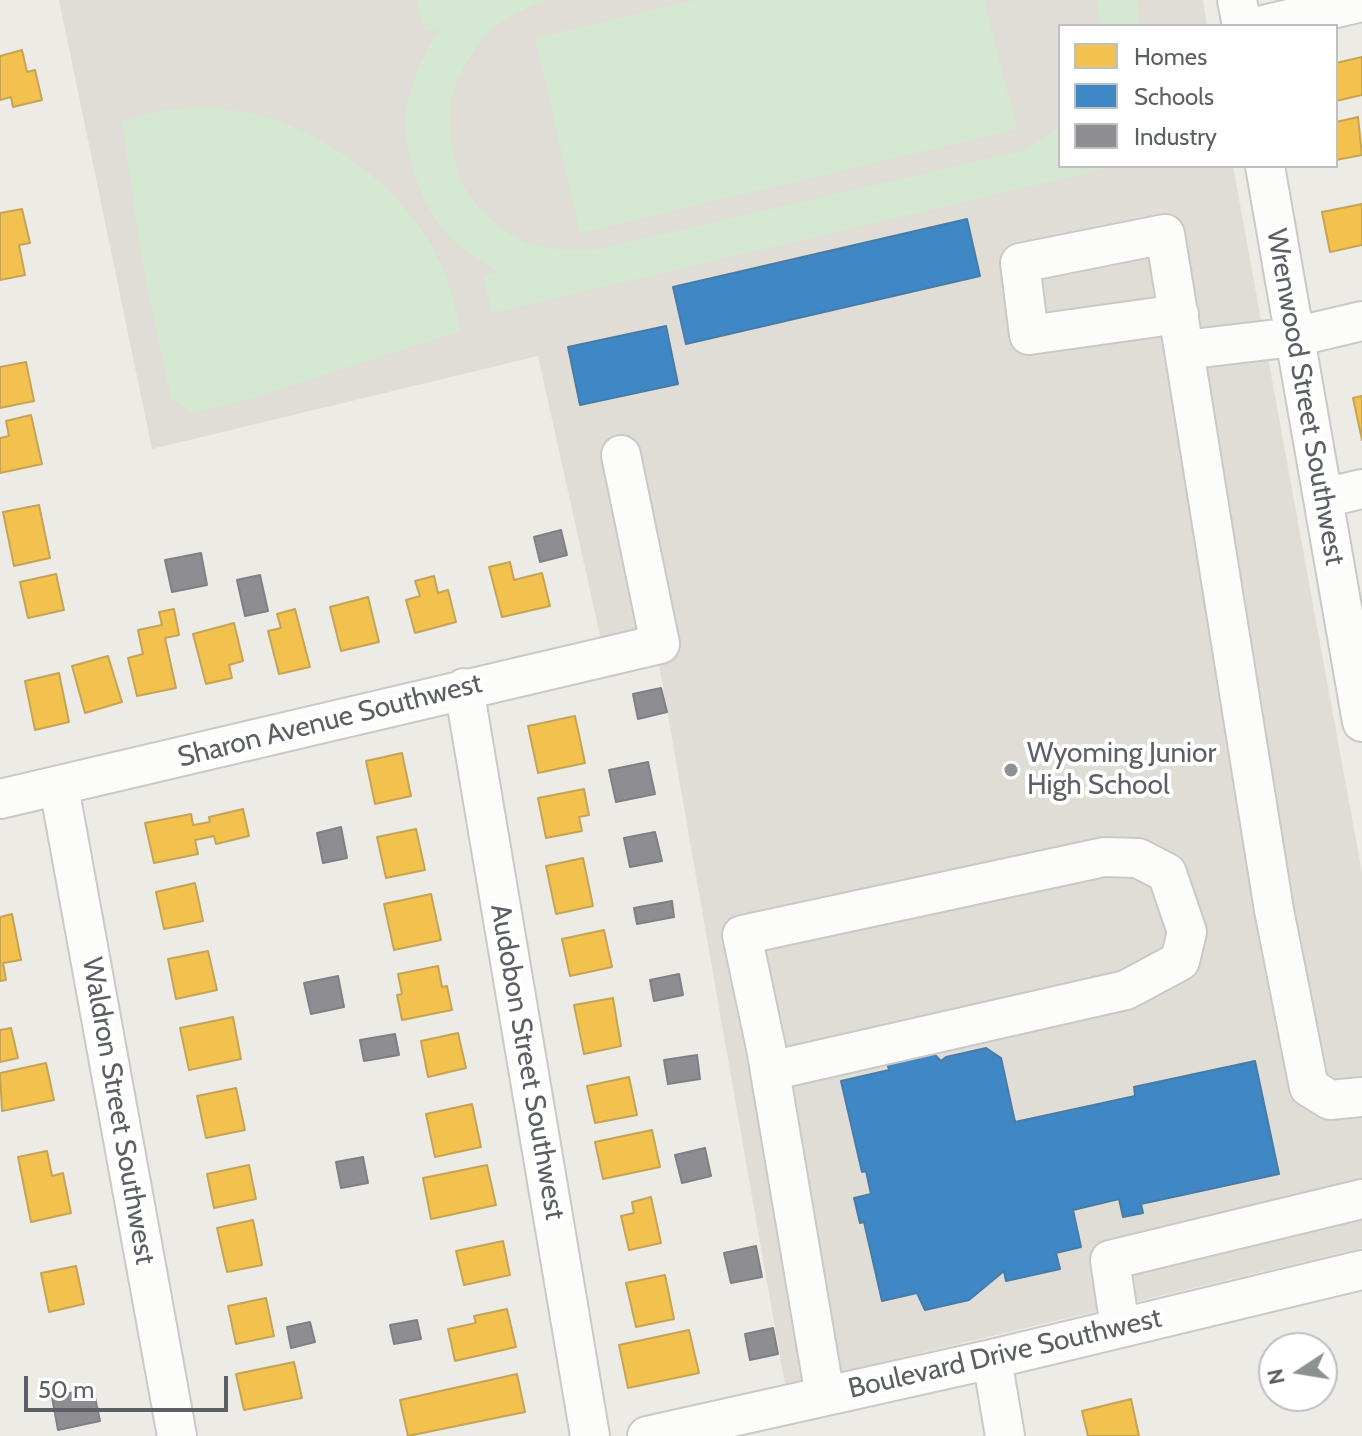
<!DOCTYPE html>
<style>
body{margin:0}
#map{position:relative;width:1362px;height:1436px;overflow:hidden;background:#ecebe6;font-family:Cabin,sans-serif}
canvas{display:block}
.legend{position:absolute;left:1058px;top:24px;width:280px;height:144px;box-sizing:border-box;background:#fff;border:2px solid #bebfc1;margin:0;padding:10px 14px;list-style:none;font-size:24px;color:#5c6064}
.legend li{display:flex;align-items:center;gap:16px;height:40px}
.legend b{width:40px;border:2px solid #bebfc1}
.north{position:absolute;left:1258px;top:1332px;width:80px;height:80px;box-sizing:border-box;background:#fff;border:2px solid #bebfc1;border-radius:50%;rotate:258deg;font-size:22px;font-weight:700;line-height:32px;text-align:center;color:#5c6064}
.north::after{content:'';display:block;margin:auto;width:28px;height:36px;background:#8e9192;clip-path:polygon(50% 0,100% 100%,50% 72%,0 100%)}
.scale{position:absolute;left:24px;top:1376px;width:204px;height:36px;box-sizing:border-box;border:4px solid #5c6064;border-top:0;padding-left:10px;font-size:24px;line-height:28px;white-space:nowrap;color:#5c6064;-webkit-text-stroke:6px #fff;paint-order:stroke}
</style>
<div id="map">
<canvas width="1362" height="1436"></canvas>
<ul class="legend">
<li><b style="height:22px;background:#f2c14e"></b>Homes</li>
<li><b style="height:22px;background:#3f88c5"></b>Schools</li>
<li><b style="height:22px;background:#8d8d92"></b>Industry</li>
</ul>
<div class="north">N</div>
<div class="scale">50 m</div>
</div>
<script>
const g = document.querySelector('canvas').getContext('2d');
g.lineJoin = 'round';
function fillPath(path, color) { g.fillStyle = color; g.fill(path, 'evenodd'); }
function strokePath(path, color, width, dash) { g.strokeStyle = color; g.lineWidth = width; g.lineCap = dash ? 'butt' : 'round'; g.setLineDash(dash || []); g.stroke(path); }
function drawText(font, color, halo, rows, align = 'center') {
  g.font = font + ' Cabin,sans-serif'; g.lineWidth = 8; g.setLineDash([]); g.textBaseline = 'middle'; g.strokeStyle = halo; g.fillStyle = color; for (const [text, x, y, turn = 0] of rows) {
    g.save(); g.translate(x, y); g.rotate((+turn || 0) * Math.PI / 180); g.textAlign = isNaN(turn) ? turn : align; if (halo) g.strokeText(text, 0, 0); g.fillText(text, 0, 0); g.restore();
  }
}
fillPath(new Path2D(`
 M 59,0 L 1203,0 L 1207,26 L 1060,26 L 1060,166 L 1233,166 L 1362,873 L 1362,1248 L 785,1385 L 653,630 L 601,640 L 538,356 L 152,449 Z`), '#dfddd6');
fillPath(new Path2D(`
 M 416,0 L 548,0 C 524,9 497,20 481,41 C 467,59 453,84 450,107 C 447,127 455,167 463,185 C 473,205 505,235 526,242 C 550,251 573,250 598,249 L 1021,151 L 1052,132 L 1060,123 L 1060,166 L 1117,166 L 492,313 L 483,276 L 499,272 C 485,263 470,255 458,245 C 425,217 406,163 406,122 C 406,90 423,56 439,29 L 424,30 Z
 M 695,0 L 984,0 L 1017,129 L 580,233 L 535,38 Z
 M 1096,0 L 1137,0 L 1138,26 L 1101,26 Z
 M 207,107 C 235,111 265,114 291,126 C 359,155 419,207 446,277 C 453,294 456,313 461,331 L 243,401 L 192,413 L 171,399 L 144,273 L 122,122 L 162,110 Z`), '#d4e8d2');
const homes = new Path2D(`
 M 22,50 L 27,72 L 35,70 L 42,100 L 13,107 L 11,97 L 0,100 L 0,56 Z
 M 1362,57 L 1362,95 L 1336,101 L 1336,63 Z
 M 1358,117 L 1362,155 L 1336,160 L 1336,122 Z
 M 1362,204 L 1362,245 L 1330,252 L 1322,212 Z
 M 22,209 L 30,243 L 19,245 L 25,275 L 0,280 L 0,213 Z
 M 26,362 L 34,401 L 0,408 L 0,367 Z
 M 1362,396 L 1362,440 L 1353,398 Z
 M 31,415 L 42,464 L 0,473 L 0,438 L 9,436 L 6,421 Z
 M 39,505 L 50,558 L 14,566 L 3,512 Z
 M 510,562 L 514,580 L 542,573 L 550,606 L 502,617 L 489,567 Z
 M 56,574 L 64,610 L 28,618 L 20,582 Z
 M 434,576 L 438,593 L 448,590 L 456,622 L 415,633 L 406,600 L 420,596 L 415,581 Z
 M 368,597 L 379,642 L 341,651 L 330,607 Z
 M 174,609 L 179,635 L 165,638 L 176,688 L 137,696 L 128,658 L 143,654 L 138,630 L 162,625 L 159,612 Z
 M 295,609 L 310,667 L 279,674 L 268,631 L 281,628 L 277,614 Z
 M 234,623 L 243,661 L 229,665 L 232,678 L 206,684 L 193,634 Z
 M 108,656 L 122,702 L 85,713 L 72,666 Z
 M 59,673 L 69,722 L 35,730 L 25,681 Z
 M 575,716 L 585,763 L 538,773 L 528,726 Z
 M 402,753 L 411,796 L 375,804 L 366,761 Z
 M 584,789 L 589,815 L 579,817 L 582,831 L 546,838 L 538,798 Z
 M 243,809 L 249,836 L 216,844 L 214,836 L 195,840 L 198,854 L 154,863 L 145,823 L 191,814 L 193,825 L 210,822 L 209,817 Z
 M 416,829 L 425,870 L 386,878 L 377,837 Z
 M 583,858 L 593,906 L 556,914 L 546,866 Z
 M 195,883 L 203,921 L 164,929 L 156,892 Z
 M 431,894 L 441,940 L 394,950 L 384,904 Z
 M 12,914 L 21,960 L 3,963 L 6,980 L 0,981 L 0,917 Z
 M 604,930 L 612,967 L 570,976 L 562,939 Z
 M 208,951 L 217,990 L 176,999 L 168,959 Z
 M 438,966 L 442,987 L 447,986 L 452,1010 L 402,1020 L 397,995 L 402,994 L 398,974 Z
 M 613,998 L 621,1046 L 584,1054 L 574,1005 Z
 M 233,1017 L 241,1059 L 189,1070 L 180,1028 Z
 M 11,1028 L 18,1058 L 0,1062 L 0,1030 Z
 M 458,1033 L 466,1068 L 428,1077 L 421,1041 Z
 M 46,1063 L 54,1100 L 2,1111 L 0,1073 Z
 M 629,1077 L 637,1115 L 595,1123 L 587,1086 Z
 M 236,1088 L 245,1130 L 206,1138 L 197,1096 Z
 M 472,1104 L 481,1147 L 435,1157 L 426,1114 Z
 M 652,1130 L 660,1167 L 603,1179 L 595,1142 Z
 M 47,1151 L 52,1176 L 63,1173 L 71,1213 L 31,1222 L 18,1157 Z
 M 249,1165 L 256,1199 L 214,1208 L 207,1174 Z
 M 487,1165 L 496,1205 L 431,1219 L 423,1178 Z
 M 651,1197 L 661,1243 L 629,1250 L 621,1216 L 634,1213 L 632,1202 Z
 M 253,1220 L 262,1265 L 227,1272 L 217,1228 Z
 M 503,1241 L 510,1275 L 464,1285 L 456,1251 Z
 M 76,1266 L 84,1304 L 49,1312 L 41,1273 Z
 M 665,1275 L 674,1319 L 636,1327 L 626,1283 Z
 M 266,1298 L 274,1336 L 236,1344 L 228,1306 Z
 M 507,1309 L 516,1347 L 455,1361 L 448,1329 L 476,1323 L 474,1316 Z
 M 689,1330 L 699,1373 L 628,1388 L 619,1345 Z
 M 1323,1347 L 1332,1390 L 1322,1392 L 1322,1348 L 1317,1348 Z
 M 294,1362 L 302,1398 L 244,1410 L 236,1374 Z
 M 517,1374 L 525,1412 L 408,1436 L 400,1400 Z
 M 1131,1399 L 1139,1436 L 1088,1436 L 1082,1411 Z`);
fillPath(homes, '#f2c14e');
strokePath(homes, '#c5a455', 2);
const schools = new Path2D(`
 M 967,219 L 980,276 L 686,344 L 673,287 Z
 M 666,326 L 678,384 L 580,405 L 568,347 Z
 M 925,1045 L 941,1061 L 946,1057 L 986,1048 L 1001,1058 L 1015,1122 L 1135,1096 L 1134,1087 L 1255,1061 L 1279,1174 L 1141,1204 L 1143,1213 L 1123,1217 L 1119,1199 L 1073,1210 L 1081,1247 L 1056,1253 L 1060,1269 L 1006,1281 L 1004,1271 L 969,1300 L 925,1310 L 917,1293 L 882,1301 L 864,1222 L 860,1223 L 854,1198 L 871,1194 L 866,1171 L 862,1172 L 841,1081 L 889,1070 L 885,1054 Z`);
fillPath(schools, '#3f88c5');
strokePath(schools, '#487ca8', 2);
const industry = new Path2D(`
 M 561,530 L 567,555 L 540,562 L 534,537 Z
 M 201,553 L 207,585 L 172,592 L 165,560 Z
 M 260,575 L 268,611 L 245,616 L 237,580 Z
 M 661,688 L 667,712 L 638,719 L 633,694 Z
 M 648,762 L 655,794 L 616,802 L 609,770 Z
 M 341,827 L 347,858 L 323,863 L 317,833 Z
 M 655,832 L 662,861 L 630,867 L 624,838 Z
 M 672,901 L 674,917 L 637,924 L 634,908 Z
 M 679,974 L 683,995 L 654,1001 L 650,980 Z
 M 338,976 L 344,1007 L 311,1014 L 304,983 Z
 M 395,1034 L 399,1055 L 364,1061 L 360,1040 Z
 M 697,1055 L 700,1079 L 668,1084 L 664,1060 Z
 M 705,1148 L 711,1176 L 682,1183 L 675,1155 Z
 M 363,1157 L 368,1183 L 341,1188 L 336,1162 Z
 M 756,1246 L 762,1277 L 731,1283 L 724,1253 Z
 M 417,1320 L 421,1339 L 394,1344 L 390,1325 Z
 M 310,1322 L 315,1342 L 291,1348 L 287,1327 Z
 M 773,1328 L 778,1354 L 750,1360 L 745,1334 Z
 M 93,1388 L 100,1421 L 58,1430 L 52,1397 Z`);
fillPath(industry, '#8d8d92');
strokePath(industry, '#7e8084', 2);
const minor = new Path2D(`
 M 1237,0 L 1242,26
 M 1259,26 L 1362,2
 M 1265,166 L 1362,722
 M 1179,314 L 1029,335 L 1020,263 L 1165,234 L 1184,350
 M 1362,321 L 1294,337 L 1184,350 L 1274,910 L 1309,1087 L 1330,1100 L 1362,1097
 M 1323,498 L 1362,489
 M 464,688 L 590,1436
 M 59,787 L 177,1436
 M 0,799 L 660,644 L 621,455
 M 770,1071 L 1126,990 L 1180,961 L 1187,932 L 1167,873 L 1138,858 L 1104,857 L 742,935 L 766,1048 L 825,1396
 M 1120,1328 L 1110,1260 L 1362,1199
 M 992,1359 L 1005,1436
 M 647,1436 L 992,1359 L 1362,1270`);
strokePath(minor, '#c9c9c8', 42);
strokePath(minor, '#fcfcfb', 38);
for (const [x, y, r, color] of [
 [1011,770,8,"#8e9192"]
]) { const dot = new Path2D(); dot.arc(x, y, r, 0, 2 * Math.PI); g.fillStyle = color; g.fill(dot); strokePath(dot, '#fff', 3); }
drawText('28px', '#5c6064', '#fff', [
 ["Wrenwood Street Southwest",1305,397,80],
 ["Sharon Avenue Southwest",330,721,-14],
 ["Audobon Street Southwest",527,1062,80],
 ["Waldron Street Southwest",118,1111,80],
 ["Boulevard Drive Southwest",1005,1354,-13]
]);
drawText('28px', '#5c6064', '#fff', [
 ["Wyoming Junior",1027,754],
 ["High School",1027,786]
], 'left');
</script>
